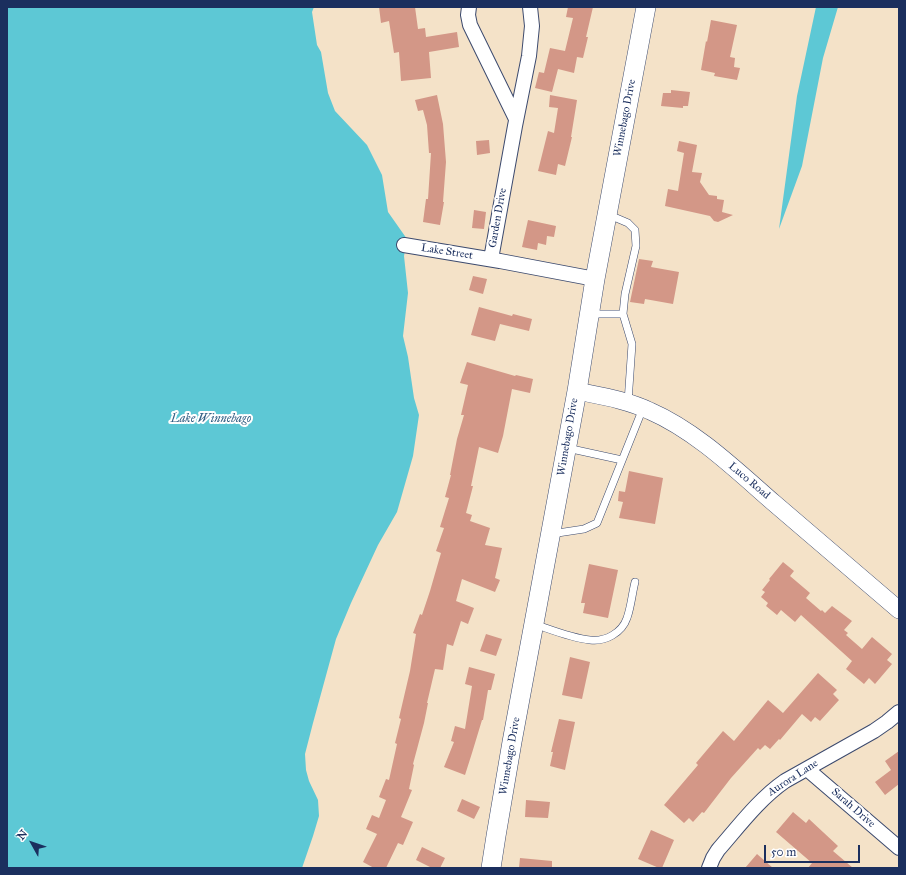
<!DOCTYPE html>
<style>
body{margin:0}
#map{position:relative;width:906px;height:875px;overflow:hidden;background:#f4e2c8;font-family:"IM FELL Great Primer",serif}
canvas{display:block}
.frame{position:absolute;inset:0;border:8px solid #1b2f5e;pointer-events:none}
.north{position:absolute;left:12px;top:823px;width:40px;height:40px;-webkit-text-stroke:3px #fff;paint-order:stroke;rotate:310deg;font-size:11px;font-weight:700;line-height:16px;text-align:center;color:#1b2f5e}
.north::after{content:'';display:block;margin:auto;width:14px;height:18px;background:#1b2f5e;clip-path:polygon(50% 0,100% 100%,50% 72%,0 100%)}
.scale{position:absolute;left:764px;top:845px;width:96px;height:18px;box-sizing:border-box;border:2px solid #1b2f5e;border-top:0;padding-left:5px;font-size:12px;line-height:14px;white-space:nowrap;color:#1b2f5e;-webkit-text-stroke:3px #fff;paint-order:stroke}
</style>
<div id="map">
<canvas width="906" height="875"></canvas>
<div class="frame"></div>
<div class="north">N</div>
<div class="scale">50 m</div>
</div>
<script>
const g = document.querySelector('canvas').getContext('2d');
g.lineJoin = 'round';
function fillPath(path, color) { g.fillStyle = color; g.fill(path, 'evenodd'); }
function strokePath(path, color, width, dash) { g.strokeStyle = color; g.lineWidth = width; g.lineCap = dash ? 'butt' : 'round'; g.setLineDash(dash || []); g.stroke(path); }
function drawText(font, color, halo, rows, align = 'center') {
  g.font = font + ' "IM FELL Great Primer",serif'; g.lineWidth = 4; g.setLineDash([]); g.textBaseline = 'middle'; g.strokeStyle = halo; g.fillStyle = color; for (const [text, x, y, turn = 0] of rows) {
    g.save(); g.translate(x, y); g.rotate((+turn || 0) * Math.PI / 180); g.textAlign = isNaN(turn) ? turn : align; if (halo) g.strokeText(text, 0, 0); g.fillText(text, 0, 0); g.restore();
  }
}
fillPath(new Path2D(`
 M 7,7 L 314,7 L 312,12 L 317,45 L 321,52 L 328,93 L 335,111 L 367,145 L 382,175 L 388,212 L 407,239 L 404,256 L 408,293 L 403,336 L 408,357 L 414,398 L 419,415 L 413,456 L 397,512 L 378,545 L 351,603 L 336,639 L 313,723 L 305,754 L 306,770 L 309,781 L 318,800 L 319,816 L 313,836 L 302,868 L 7,868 Z
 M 816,7 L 838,7 L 823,58 L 802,166 L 779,229 L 797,96 Z`), '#5dc8d5');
fillPath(new Path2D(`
 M 379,7 L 415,7 L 418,29 L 425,28 L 426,37 L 457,32 L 459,47 L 429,52 L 431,78 L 401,81 L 399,52 L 394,53 L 389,21 L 381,23 Z
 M 568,7 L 593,7 L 586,37 L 588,37 L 583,58 L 577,57 L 574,73 L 558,69 L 552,92 L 535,88 L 539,72 L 544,73 L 550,48 L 565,51 L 573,18 L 566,17 Z
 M 711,20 L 737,25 L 730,57 L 735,58 L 734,67 L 740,68 L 737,80 L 714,76 L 715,73 L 701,70 L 706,41 L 707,42 Z
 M 671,90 L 690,92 L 688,106 L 683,106 L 683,108 L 661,106 L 663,93 L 671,93 Z
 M 437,95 L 443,124 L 446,162 L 443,202 L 444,202 L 440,225 L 423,222 L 426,199 L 428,199 L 431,153 L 429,153 L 427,125 L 423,110 L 418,111 L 415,100 Z
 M 550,95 L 577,100 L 571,137 L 572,137 L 565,166 L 558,164 L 556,175 L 538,171 L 548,131 L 554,133 L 558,108 L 549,107 Z
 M 489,140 L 490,153 L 477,155 L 476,141 Z
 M 679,141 L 697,145 L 692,172 L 702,173 L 700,182 L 709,195 L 717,196 L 717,199 L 724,200 L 722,212 L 733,215 L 718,222 L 714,221 L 710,216 L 665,206 L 668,189 L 678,191 L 684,153 L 677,151 Z
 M 474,210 L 486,212 L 484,229 L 472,228 Z
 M 528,220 L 556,226 L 554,237 L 547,236 L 546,245 L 538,243 L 537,250 L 522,247 Z
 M 639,259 L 653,261 L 651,267 L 679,272 L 673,304 L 645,299 L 644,304 L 630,302 Z
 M 473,276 L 487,279 L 483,294 L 469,290 Z
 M 479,307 L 512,316 L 513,314 L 532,319 L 529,331 L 500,324 L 495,341 L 471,335 Z
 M 467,362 L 515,376 L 516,375 L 533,379 L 530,393 L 512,389 L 503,436 L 498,453 L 479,447 L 471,486 L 473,486 L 466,513 L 472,515 L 470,521 L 490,528 L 485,545 L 502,548 L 495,578 L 500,580 L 495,592 L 462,579 L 456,601 L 474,608 L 468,624 L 461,621 L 453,646 L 447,644 L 443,670 L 435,669 L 427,703 L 428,703 L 424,723 L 413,764 L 414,765 L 409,789 L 412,790 L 401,817 L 413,822 L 403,845 L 398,843 L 386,868 L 374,868 L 363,862 L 377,834 L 366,829 L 372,815 L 379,818 L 386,800 L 379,797 L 386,779 L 389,780 L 397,744 L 395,743 L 401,719 L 399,718 L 410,671 L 416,634 L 413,633 L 420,614 L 422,615 L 430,591 L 441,553 L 436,551 L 444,528 L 440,527 L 449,498 L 445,497 L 451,475 L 450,475 L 457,439 L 464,415 L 461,415 L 468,385 L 460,383 Z
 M 629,471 L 663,478 L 655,524 L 619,518 L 623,502 L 618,501 L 619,491 L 625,492 Z
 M 783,562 L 794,571 L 790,576 L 810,593 L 806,598 L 821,611 L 822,610 L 825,613 L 832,606 L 852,621 L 844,630 L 848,633 L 846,635 L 862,649 L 872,637 L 892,654 L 887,660 L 892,664 L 875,684 L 869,678 L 864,684 L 846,669 L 852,661 L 801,615 L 795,622 L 781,610 L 777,615 L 766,606 L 768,603 L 761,597 L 765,592 L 762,590 L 770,580 L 769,579 Z
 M 589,564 L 618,570 L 608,618 L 583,613 L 585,603 L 581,603 Z
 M 486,634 L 502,639 L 496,656 L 480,651 Z
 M 570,657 L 590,662 L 582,699 L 562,695 Z
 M 469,667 L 495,674 L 491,690 L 488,690 L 483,720 L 482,720 L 472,753 L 465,775 L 444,767 L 454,742 L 451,741 L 455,726 L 465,729 L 472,686 L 465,684 Z
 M 818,673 L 837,690 L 833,694 L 839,700 L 820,721 L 815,717 L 811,722 L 802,714 L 780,740 L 779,739 L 770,749 L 765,745 L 760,750 L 758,748 L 731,778 L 704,813 L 702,812 L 693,822 L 689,818 L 684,823 L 664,805 L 698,765 L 696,763 L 723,731 L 734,741 L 768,700 L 783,713 Z
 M 559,719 L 575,722 L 565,770 L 550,766 L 553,752 L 551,752 Z
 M 899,751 L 899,784 L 885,795 L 875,782 L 891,770 L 885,761 Z
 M 462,799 L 480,807 L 474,819 L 457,811 Z
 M 526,800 L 550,802 L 548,818 L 525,817 Z
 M 793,812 L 806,823 L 809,819 L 838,846 L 833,851 L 853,868 L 808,868 L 812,863 L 776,832 Z
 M 651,830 L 674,840 L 662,868 L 659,868 L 638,859 Z
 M 422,847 L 445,858 L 440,868 L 432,868 L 416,860 Z
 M 757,854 L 773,868 L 745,868 Z
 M 520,858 L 552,861 L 552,868 L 519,868 Z`), '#d39787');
const service = new Path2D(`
 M 607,214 L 628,223 L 635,230 L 636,246 L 625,294 L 623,314 L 632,344 L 628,402
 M 591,314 L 623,314
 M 567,448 L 622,460
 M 551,534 L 584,529 L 597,523 L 643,408
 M 534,624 C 552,630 571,638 590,640 C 605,642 622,633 627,618 C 631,607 632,594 635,582`);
const minor = new Path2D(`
 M 469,7 L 468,15 L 470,25 L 516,119
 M 404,245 L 500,261 L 595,279
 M 491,259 L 515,126 L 529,56 L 532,26 L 530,7
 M 807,769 L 899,848
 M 709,868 L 713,858 L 718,850 C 739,826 759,799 785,781 L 874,731 L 887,722 L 899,712`);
const tertiary = new Path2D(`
 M 577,391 C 601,396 627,400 650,411 C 696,431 736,470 774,503 C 816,539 857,574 899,610`);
const secondary = new Path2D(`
 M 491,868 L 496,836 L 512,742 L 577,391 L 595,279 L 646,7`);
strokePath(service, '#3c4a6e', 8);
strokePath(minor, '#3c4a6e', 16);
strokePath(tertiary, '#3c4a6e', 18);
strokePath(secondary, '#3c4a6e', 20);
strokePath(service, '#fff', 7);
strokePath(minor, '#fff', 14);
strokePath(tertiary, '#fff', 17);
strokePath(secondary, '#fff', 19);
drawText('11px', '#1b2f5e', '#fff', [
 ["Winnebago Drive",625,118,-79],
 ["Garden Drive",498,218,-80],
 ["Lake Street",447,252,9],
 ["Winnebago Drive",568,437,-80],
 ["Luco Road",749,481,40],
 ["Winnebago Drive",510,756,-80],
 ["Aurora Lane",793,778,-33],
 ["Sarah Drive",853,808,41]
]);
drawText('italic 12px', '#2f5d82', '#fff', [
 ["Lake Winnebago",211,419]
]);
</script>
